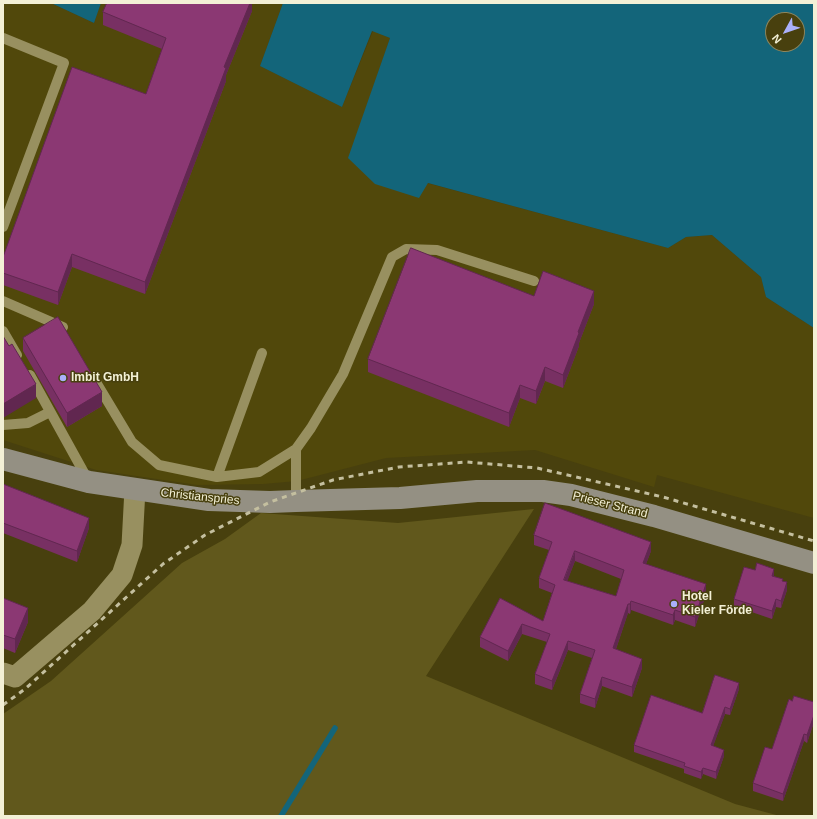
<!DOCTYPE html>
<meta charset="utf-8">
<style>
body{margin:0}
#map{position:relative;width:817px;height:819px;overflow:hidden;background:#48400e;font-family:Helvetica,sans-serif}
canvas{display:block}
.frame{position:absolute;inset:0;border:4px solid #f3f0d6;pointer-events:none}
.north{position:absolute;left:765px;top:12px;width:40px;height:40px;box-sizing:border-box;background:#48400e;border:1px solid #8c865e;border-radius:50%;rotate:230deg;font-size:11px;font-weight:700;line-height:16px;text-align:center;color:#f3f0d6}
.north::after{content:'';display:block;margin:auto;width:14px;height:18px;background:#aab0fb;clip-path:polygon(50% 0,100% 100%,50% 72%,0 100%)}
</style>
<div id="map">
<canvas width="817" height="819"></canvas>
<div class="frame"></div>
<div class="north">N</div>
</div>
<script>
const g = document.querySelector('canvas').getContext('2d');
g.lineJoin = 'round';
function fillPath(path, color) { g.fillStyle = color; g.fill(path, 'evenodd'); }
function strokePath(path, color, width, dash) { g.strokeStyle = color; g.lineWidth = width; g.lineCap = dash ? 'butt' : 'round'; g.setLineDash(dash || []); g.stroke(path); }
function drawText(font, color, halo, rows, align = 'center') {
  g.font = font + ' Helvetica,sans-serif'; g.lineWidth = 3; g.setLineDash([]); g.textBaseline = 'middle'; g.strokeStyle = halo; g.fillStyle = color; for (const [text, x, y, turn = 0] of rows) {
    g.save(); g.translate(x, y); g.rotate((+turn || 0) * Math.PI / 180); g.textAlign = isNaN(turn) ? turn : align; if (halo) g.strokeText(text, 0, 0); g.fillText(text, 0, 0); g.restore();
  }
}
fillPath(new Path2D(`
 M 3,3 L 51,3 L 94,23 L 101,3 L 283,3 L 260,66 L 342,107 L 373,31 L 390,38 L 349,158 L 427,183 L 668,248 L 686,237 L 712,235 L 761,277 L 766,297 L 814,328 L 814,518 L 657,475 L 654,487 L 535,450 L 386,458 L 297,481 L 263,484 L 197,485 L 96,470 L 3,440 Z`), '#51480b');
fillPath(new Path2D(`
 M 534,509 L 426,676 L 735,804 L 780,816 L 3,816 L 3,714 L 51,681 L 182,563 L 225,539 L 261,513 L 398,523 Z`), '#61581c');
fillPath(new Path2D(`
 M 51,3 L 101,3 L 94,23 Z
 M 283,3 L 814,3 L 814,328 L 766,297 L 761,277 L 712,235 L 686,237 L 668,248 L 428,183 L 419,198 L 375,184 L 348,158 L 390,38 L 372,31 L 342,107 L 260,66 ZM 773,20 L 797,20 L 797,44 L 773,44 Z`), '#13657a');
strokePath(new Path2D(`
 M 281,816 L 335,728`), '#13657a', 5.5);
strokePath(new Path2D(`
 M 3,38 L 64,63 L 3,227
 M 3,301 L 63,327
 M 3,331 L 17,355
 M 30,375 L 88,480
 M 96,382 L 132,442 L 159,465 L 217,477 L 259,472 L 296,449 L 296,501
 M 3,425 L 28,423 L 50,412
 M 296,449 L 311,428 L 343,374 L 392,257 L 406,249 L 437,250 L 534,281
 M 217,477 L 262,353`), '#989060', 10);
strokePath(new Path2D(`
 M 3,673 L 15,677 L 92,611 L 122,575 L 132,545 L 135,489`), '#989060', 21);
strokePath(new Path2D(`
 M 3,459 L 89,482 L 209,500 L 270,502 L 296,501 L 400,498 L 477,491 L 543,491 L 571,495 L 654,516 L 814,563`), '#949083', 22);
strokePath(new Path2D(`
 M 3,705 L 25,689 L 163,564 L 205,535 L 270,502 L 333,480 L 368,473 L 399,467 L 467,462 L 537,468 L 663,497 L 814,541`), '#c4bf9f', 3, [5, 5]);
fillPath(new Path2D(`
 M 252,3 L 252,11 L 226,75 L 226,81 L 145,294 L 72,267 L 58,305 L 3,285 L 3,257 L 146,94 L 162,49 L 103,25 L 103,12 Z
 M 534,296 L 594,304 L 579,343 L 579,346 L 563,388 L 545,381 L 536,404 L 520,398 L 509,427 L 368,372 L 368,359 Z
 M 23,338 L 102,406 L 67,427 L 23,351 Z
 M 3,484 L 89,528 L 77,562 L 3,533 Z
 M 534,535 L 651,551 L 646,564 L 706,594 L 695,627 L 675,620 L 673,625 L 631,610 L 630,614 L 628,613 L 616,649 L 642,668 L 632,697 L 602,686 L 595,708 L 580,703 L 580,694 L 592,658 L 568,650 L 552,690 L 535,684 L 535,674 L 547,642 L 522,634 L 508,661 L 480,647 L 480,637 L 500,598 L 543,621 L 552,593 L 539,588 L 539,578 L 549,550 L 534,545 ZM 575,561 L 621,579 L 616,596 L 567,581 Z
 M 774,576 L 783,581 L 787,590 L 781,608 L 776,607 L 772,619 L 734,606 L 734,599 Z
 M 3,598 L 28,622 L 15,653 L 3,648 Z
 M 814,685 L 814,700 L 813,699 L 813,689 Z
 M 739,689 L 730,715 L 725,714 L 713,746 L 724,756 L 716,779 L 703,774 L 701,779 L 684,773 L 684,769 L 634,752 L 634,745 L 702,713 Z
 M 792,701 L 814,702 L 814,722 L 807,743 L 804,741 L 783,801 L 753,791 L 753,783 L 772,749 Z`), '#783063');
fillPath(new Path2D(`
 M 250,3 L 252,3 L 252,11 L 226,75 L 226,81 L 145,294 L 145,282 L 224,67 Z
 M 72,254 L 72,267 L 58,305 L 58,292 Z
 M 594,291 L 594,304 L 579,343 L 579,346 L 563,388 L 563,375 L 578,332 Z
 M 545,367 L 545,381 L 536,404 L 536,391 Z
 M 36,384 L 36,398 L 3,418 L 3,404 Z
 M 520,385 L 520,398 L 509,427 L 509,413 Z
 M 102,392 L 102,406 L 67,427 L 67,413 Z
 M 89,518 L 89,528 L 77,562 L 77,551 Z
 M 651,542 L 651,551 L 643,572 L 643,563 Z
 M 575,551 L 575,561 L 564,590 L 564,580 Z
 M 774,569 L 774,576 L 772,576 Z
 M 787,582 L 787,590 L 781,608 L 781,601 Z
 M 706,584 L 706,594 L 695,627 L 695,617 Z
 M 776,599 L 776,607 L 772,619 L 772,611 Z
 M 631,601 L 631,610 L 630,614 L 630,604 Z
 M 628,604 L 628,613 L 613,658 L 613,648 Z
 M 28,608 L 28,622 L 15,653 L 15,639 Z
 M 675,610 L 675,620 L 673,625 L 673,615 Z
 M 522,624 L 522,634 L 508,661 L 508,651 Z
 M 568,641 L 568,650 L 552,690 L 552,681 Z
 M 642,659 L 642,668 L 632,697 L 632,687 Z
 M 602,677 L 602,686 L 595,708 L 595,699 Z
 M 739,683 L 739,689 L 730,715 L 730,709 Z
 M 725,707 L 725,714 L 711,752 L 711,745 Z
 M 814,715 L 814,722 L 807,743 L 807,735 Z
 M 804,734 L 804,741 L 783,801 L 783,794 Z
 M 724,750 L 724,756 L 716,779 L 716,772 Z
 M 703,768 L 703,774 L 701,779 L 701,772 Z`), '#612750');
const building = new Path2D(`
 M 107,3 L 250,3 L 224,67 L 226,68 L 145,282 L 72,254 L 58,292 L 3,273 L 3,257 L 72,67 L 146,94 L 166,38 L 103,12 Z
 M 411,248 L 534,296 L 543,271 L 594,291 L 578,332 L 579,333 L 563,375 L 545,367 L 536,391 L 520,385 L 509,413 L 368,359 Z
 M 58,317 L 102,392 L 67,413 L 23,338 Z
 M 3,336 L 9,346 L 12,344 L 36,384 L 3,404 Z
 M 3,484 L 89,518 L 77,551 L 3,523 Z
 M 545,503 L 651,542 L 643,563 L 706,584 L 695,617 L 675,610 L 673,615 L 631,601 L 630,604 L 628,604 L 613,648 L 642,659 L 632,687 L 602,677 L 595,699 L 580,694 L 595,650 L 568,641 L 552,681 L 535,674 L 550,634 L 522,624 L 508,651 L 480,637 L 500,598 L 543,621 L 555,585 L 539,578 L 552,542 L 534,535 ZM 575,551 L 624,570 L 616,596 L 564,580 Z
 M 757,563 L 774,569 L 772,576 L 783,579 L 782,581 L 787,582 L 781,601 L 776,599 L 772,611 L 734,599 L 744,567 L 755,570 Z
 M 3,598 L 28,608 L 15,639 L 3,635 Z
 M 715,675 L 739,683 L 730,709 L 725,707 L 711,745 L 724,750 L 716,772 L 703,768 L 701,772 L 684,766 L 685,763 L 634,745 L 651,695 L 702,713 Z
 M 794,696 L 814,702 L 814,715 L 807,735 L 804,734 L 783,794 L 753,783 L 765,747 L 772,749 L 789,699 L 792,701 Z`);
fillPath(building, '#8b3873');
strokePath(building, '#612750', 1);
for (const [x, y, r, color] of [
 [63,378,4,"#aab0fb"],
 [674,604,4,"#aab0fb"]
]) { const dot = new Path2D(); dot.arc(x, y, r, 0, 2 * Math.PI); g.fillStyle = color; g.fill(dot); strokePath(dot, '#48400e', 1.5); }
drawText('bold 12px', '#f3f0d6', '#48400e', [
 ["lmbit GmbH",71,378],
 ["Hotel",682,597],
 ["Kieler Förde",682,611]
], 'left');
drawText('12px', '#f3f0d6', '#48400e', [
 ["Christianspries",200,497,6],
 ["Prieser Strand",610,505,14]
]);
</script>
